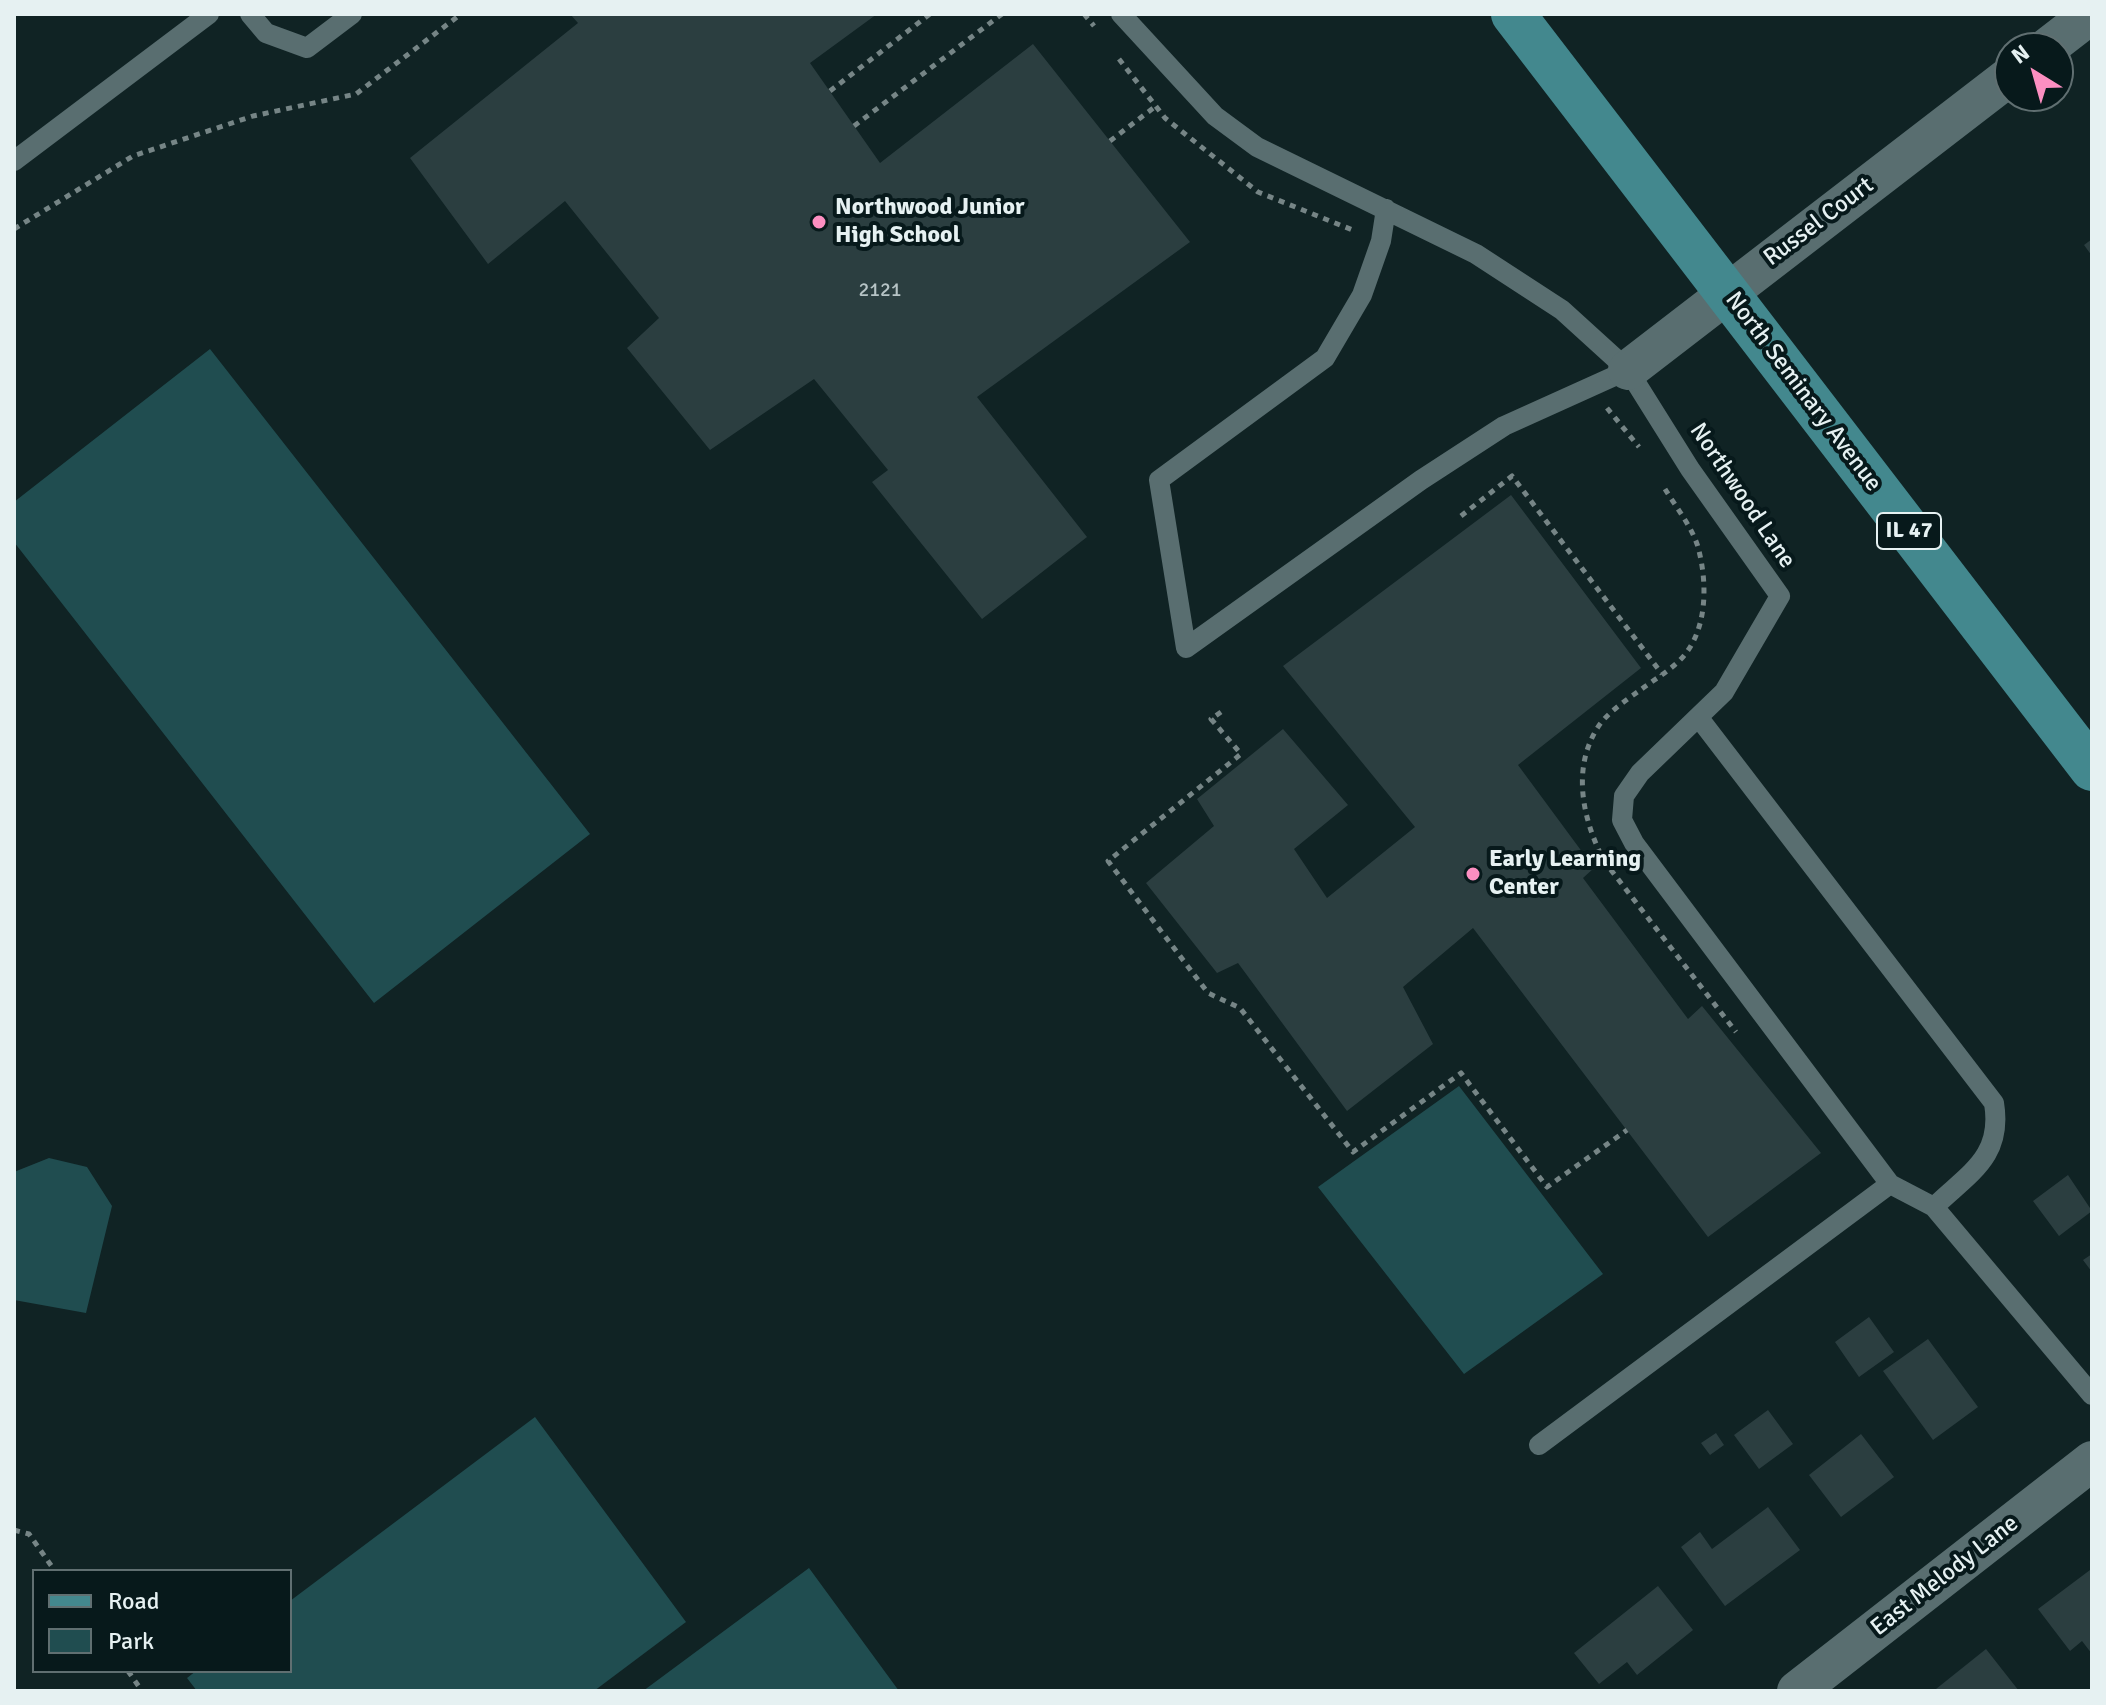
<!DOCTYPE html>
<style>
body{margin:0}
#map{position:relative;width:2106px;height:1705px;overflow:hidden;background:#102324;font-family:Signika,sans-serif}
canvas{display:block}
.frame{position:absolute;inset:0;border:16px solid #e6f1f2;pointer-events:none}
.legend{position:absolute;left:32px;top:1569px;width:260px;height:104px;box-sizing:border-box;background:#07191b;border:2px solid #606f71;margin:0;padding:10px 14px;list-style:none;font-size:24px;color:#e6f1f2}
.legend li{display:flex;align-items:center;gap:16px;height:40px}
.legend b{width:40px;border:2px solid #606f71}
.north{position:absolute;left:1994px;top:32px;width:80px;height:80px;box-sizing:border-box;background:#07191b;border:2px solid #606f71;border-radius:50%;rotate:323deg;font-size:22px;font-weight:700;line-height:32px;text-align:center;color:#e6f1f2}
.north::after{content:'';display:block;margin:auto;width:28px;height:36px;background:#fc8fc1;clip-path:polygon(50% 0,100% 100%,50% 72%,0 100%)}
</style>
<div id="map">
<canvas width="2106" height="1705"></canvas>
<div class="frame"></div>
<ul class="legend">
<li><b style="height:10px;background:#43888e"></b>Road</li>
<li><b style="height:22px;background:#204d50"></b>Park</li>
</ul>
<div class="north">N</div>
</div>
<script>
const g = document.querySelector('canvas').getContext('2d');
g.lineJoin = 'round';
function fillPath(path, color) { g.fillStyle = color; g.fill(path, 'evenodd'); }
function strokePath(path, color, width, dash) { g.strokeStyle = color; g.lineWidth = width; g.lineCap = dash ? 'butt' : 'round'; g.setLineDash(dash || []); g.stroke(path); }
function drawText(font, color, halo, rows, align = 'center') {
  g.font = font + ' Signika,sans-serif'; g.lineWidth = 8; g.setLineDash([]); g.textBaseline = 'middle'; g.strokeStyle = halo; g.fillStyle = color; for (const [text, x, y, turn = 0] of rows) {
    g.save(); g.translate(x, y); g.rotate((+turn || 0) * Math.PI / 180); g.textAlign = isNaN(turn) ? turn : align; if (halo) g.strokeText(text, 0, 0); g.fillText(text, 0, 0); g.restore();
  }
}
fillPath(new Path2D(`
 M 210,349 L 590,834 L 374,1003 L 14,542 L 14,502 Z
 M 1459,1086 L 1603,1274 L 1464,1374 L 1318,1187 Z
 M 49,1158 L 87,1167 L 112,1206 L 86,1313 L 14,1300 L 14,1172 Z
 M 535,1417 L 686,1622 L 594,1691 L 197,1691 L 187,1678 L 196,1671 L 290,1671 L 290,1601 Z
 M 809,1568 L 899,1691 L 643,1691 Z`), '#204d50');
fillPath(new Path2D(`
 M 570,14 L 877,14 L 810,63 L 880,163 L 1033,44 L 1190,242 L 977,397 L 1087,537 L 982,619 L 872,482 L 888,470 L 814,379 L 710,450 L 627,348 L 659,318 L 565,201 L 488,264 L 410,158 L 578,23 Z
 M 2092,239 L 2092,256 L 2084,245 Z
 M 1511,495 L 1641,668 L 1518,765 L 1594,868 L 1583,878 L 1688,1019 L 1702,1006 L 1821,1153 L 1708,1237 L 1473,928 L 1403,987 L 1433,1044 L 1347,1111 L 1238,963 L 1217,973 L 1146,883 L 1214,826 L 1197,799 L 1283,729 L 1348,805 L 1294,849 L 1327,898 L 1415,827 L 1283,666 Z
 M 2068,1175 L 2092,1211 L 2059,1236 L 2033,1201 Z
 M 2092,1254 L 2092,1272 L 2083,1260 Z
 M 1869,1317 L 1894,1352 L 1859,1377 L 1835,1342 Z
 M 1928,1339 L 1978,1407 L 1933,1440 L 1883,1371 Z
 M 1768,1410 L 1793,1444 L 1759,1469 L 1734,1435 Z
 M 1716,1433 L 1724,1445 L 1710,1455 L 1701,1443 Z
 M 1861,1434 L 1894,1477 L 1841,1517 L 1809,1475 Z
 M 1768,1507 L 1800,1550 L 1725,1606 L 1681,1547 L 1700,1532 L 1712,1549 Z
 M 2090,1570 L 2092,1573 L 2092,1654 L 2082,1641 L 2070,1651 L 2038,1609 Z
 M 1658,1586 L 1693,1630 L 1637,1675 L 1627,1662 L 1599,1684 L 1574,1653 Z
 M 1986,1649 L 2019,1691 L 1937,1691 L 1936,1689 Z`), '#2b3e40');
strokePath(new Path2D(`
 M 1084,14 L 1094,26
 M 1119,59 L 1165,118 L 1258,192 L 1355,231
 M 830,91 L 930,14
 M 854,126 L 1002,14
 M 1110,141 L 1156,106
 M 14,229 L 133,156 L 253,116 L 356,94 L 461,14
 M 1607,408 L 1639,447
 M 1665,489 C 1676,507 1692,527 1698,547 C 1708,584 1708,634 1678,662 C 1666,673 1652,681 1639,691 C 1626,700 1606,714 1598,727 C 1571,769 1583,820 1604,861 L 1736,1032
 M 1461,516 L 1512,476 L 1662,674
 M 1221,712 L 1211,719 L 1241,754 L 1108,861 L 1208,993 L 1240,1008 L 1353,1152 L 1461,1073 L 1547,1187 L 1627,1130
 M 14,1530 L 29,1534 L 55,1571
 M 128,1671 L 142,1691`), '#768586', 5, [6, 6]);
strokePath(new Path2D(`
 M 250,14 L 266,33 L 307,48 L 352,14
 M 1121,14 L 1215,116 L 1257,147 L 1476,254 L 1562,310 L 1628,370 L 1690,469 L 1780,596 L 1724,692 L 1640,773 L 1624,796 L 1622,820 L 1634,843 L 1890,1184 L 1934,1207 L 2092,1395
 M 14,161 L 209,14
 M 1386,209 L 1381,241 L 1362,295 L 1325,358 L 1159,480 L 1186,648 L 1421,480 L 1504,426 L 1628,370
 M 1699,718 L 1994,1103 C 2003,1157 1969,1173 1934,1207
 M 1539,1445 L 1890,1184`), '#596e70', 20);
strokePath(new Path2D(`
 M 2047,48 L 2091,14
 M 1628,370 L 2010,76
 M 1797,1691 L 2092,1461`), '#596e70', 40);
strokePath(new Path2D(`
 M 1513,14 L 2092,769`), '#43888e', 44);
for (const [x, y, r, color] of [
 [819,222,8,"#fc8fc1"],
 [1473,874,8,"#fc8fc1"]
]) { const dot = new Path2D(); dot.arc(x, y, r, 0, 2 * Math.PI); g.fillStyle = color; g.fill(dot); strokePath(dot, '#07191b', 3); }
drawText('20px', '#b7c4c6', null, [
 ["2121",880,291]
]);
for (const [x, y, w] of [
 [1909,531,64]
]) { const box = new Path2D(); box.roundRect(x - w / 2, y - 18, w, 36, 6); g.fillStyle = '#07191b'; g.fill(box); strokePath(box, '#e6f1f2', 2); }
drawText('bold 22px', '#e6f1f2', null, [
 ["IL 47",1909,531]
]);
drawText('bold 24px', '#e6f1f2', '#07191b', [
 ["Northwood Junior",835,208],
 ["High School",835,236],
 ["Early Learning",1489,860],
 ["Center",1489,888]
], 'left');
drawText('24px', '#e6f1f2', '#07191b', [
 ["Russel Court",1819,222,-37],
 ["North Seminary Avenue",1803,392,53],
 ["Northwood Lane",1742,496,56],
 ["East Melody Lane",1945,1576,-38]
]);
</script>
